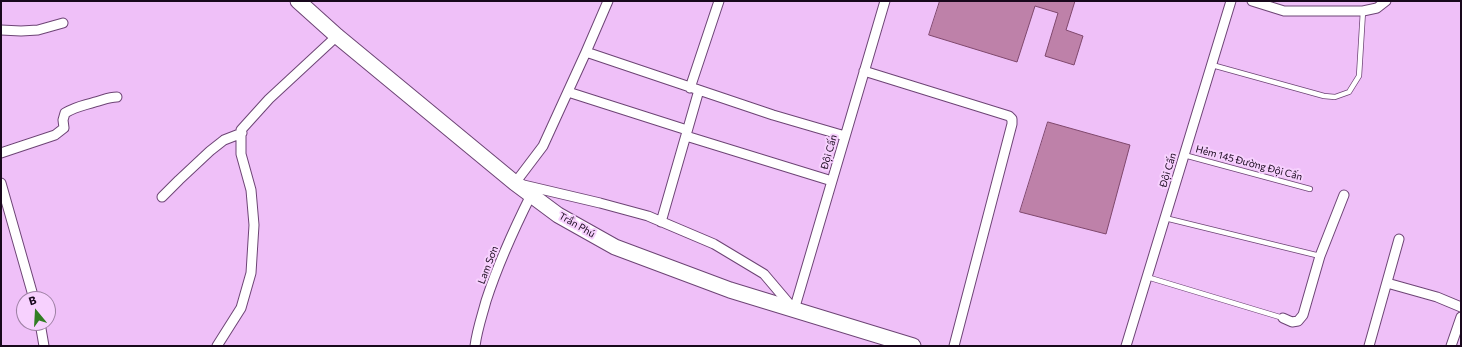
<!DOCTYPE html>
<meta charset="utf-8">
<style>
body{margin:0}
#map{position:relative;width:1462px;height:347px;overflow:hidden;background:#efc0f8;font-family:Commissioner,sans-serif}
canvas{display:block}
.frame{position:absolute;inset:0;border:2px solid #18081c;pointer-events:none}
.north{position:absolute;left:16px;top:291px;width:40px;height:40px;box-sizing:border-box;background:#f7d1fe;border:1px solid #9e81a4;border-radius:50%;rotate:342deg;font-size:11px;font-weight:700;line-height:16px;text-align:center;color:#18081c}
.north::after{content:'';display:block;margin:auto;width:14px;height:18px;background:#327d24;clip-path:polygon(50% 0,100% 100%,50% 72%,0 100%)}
</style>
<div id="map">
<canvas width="1462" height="347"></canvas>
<div class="frame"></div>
<div class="north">B</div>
</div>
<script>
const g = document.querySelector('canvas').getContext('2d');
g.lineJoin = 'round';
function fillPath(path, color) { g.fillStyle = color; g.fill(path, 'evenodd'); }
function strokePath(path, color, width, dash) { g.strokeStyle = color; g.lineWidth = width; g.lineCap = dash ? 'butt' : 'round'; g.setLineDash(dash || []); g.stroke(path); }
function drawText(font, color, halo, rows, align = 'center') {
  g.font = font + ' Commissioner,sans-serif'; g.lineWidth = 4; g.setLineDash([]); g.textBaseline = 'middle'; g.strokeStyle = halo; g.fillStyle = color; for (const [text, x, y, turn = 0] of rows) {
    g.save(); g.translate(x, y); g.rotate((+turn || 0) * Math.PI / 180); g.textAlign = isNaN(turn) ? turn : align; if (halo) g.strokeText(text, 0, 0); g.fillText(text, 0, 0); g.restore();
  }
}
const building = new Path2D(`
 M 940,1 L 1075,1 L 1066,30 L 1083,36 L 1074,65 L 1045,56 L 1058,13 L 1035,6 L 1017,62 L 929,35 Z
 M 1048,122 L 1130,145 L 1106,234 L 1020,212 Z`);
fillPath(building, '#be81a9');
strokePath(building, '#7f476c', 1);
const service = new Path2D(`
 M 1212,65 L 1324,96 L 1335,97 L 1349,92 L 1359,76 L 1363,11
 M 1184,155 L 1310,189
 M 1165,218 L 1320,256
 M 1147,277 L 1283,318`);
const minor = new Path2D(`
 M 608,1 L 586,52 L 543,146 L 515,183 L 600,203 L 648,216 L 714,244 L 764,274 L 792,307
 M 1252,1 L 1284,11 L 1363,11 L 1377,8 L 1386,1
 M 1,30 L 21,31 L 38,30 L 63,23
 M 586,52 L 773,115 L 845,136
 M 864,71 L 1009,116 L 1012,119 L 1012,124 L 954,346
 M 690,88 L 719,1
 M 568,92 L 687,130
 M 686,136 L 832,181
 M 1,153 L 55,135 L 64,128 L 63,120 L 65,113 C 77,106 82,106 95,102 C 103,100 109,97 117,97
 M 1,183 L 34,299
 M 162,197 L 179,180 L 210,151 L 224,140 L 242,133
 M 661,222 L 699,90
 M 1387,283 L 1437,297 L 1461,307
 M 794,310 L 885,1
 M 1283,318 L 1292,322 L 1298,321 L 1303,315 L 1320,256 L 1344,195
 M 40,323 L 44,346
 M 217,346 L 241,308 L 251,273 L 254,225 L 251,190 L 241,154 L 241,130 L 269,99 L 337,36
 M 475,346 C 477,330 482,316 486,301 C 498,264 514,229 531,195
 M 1126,346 L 1231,1
 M 1369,346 L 1399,239
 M 1451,346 L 1461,317`);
const trunk = new Path2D(`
 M 298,1 L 337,36 L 515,183 L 558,215 L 615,247 L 730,290 L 913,346`);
strokePath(service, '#6d4475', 6);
strokePath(minor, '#6d4475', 11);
strokePath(trunk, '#6d4475', 17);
strokePath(service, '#fff', 4.5);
strokePath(minor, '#fff', 9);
strokePath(trunk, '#fff', 15);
drawText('10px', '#18081c', '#f7d1fe', [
 ["Đội Cấn",829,152,-74],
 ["Hẻm 145 Đường Đội Cấn",1249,163,15],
 ["Đội Cấn",1168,170,-73],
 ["Trần Phú",577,225,30],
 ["Lam Sơn",488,265,-69]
]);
</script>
